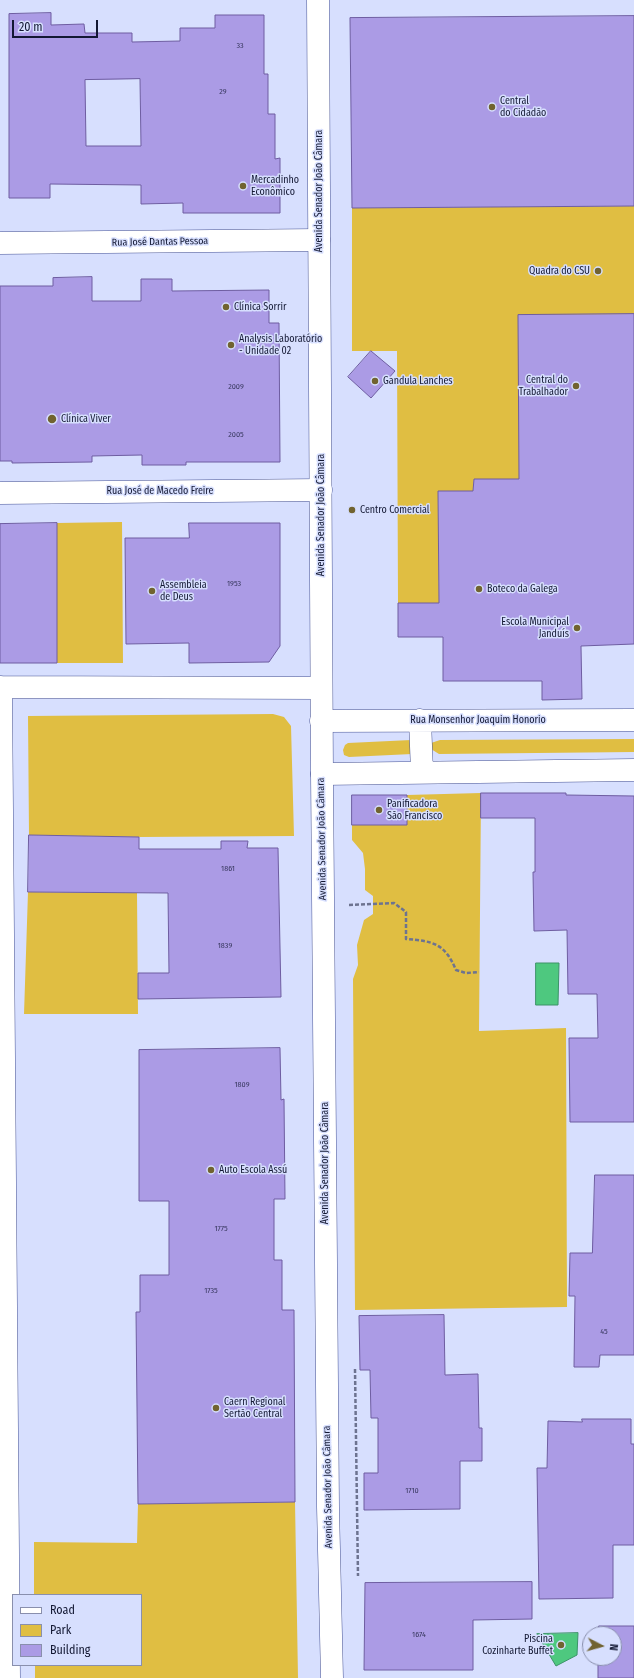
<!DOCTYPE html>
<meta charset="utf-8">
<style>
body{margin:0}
#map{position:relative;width:634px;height:1678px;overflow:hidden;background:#d7dffe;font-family:"Fira Sans Condensed",sans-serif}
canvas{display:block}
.legend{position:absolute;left:12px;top:1594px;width:130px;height:72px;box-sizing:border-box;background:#d7dffe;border:1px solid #898fad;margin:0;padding:5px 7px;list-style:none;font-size:12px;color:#131833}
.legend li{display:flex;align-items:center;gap:8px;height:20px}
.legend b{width:20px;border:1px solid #898fad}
.north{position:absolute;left:582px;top:1626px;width:40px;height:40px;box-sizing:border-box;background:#d7dffe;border:1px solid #898fad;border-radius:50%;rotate:96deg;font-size:11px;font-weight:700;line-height:16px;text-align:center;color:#131833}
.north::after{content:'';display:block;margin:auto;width:14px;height:18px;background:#716330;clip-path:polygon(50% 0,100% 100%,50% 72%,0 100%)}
.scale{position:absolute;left:12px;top:20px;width:86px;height:18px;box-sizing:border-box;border:2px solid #131833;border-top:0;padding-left:5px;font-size:12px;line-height:14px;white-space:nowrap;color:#131833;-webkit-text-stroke:3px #d7dffe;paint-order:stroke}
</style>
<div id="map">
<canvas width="634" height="1678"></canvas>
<ul class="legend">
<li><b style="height:5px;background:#fff"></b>Road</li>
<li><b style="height:11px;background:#e0be42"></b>Park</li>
<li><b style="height:11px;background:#ab9be5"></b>Building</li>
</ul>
<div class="north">N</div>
<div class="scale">20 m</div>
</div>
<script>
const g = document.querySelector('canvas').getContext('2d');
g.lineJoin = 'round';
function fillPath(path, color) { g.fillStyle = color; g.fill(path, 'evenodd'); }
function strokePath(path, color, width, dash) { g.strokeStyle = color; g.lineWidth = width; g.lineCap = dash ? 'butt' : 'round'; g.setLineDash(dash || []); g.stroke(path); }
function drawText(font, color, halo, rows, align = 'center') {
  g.font = font + ' "Fira Sans Condensed",sans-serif'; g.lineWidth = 3; g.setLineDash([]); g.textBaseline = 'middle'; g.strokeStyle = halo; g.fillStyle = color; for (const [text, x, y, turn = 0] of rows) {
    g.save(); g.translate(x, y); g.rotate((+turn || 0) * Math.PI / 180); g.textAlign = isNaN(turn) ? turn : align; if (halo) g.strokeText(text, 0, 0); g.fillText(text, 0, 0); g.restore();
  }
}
fillPath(new Path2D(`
 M 634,206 L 634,314 L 520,495 L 500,479 L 474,479 L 473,491 L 438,492 L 439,603 L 398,603 L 397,351 L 352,351 L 352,208 Z
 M 122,522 L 123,663 L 57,663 L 57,523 Z
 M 273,714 L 284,717 L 291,726 L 294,836 L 139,837 L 29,835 L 28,716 Z
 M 634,739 L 634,752 L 439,754 L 431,749 L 431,743 L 440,740 Z
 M 411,740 L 412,754 L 349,757 L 344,755 L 343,750 L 345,745 L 348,743 Z
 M 481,793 L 479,1031 L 566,1028 L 567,1307 L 355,1310 L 353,979 L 358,965 L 357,945 L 364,920 L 373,914 L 373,896 L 365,890 L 365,869 L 363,853 L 352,840 L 352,825 L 407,825 L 407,795 Z
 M 28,892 L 137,893 L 138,1014 L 24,1014 Z
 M 295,1502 L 298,1678 L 35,1678 L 35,1665 L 141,1665 L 141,1595 L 34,1595 L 34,1542 L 137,1543 L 138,1504 Z`), '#e0be42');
const water = new Path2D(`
 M 536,963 L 559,963 L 558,1005 L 536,1005 Z
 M 578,1633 L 577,1655 L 556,1666 L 537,1634 Z`);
fillPath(water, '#4ec87f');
strokePath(water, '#3c9368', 1);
const building = new Path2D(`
 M 51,13 L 51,25 L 84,24 L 85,33 L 132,33 L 132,42 L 180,41 L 180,28 L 215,28 L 215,15 L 264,15 L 264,74 L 268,74 L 268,114 L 275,114 L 275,159 L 280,158 L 280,213 L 183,213 L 183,203 L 141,204 L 141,185 L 50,184 L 50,198 L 9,198 L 9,14 ZM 140,79 L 141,146 L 86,146 L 85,80 Z
 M 634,16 L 634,206 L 352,208 L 350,18 Z
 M 92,277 L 92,301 L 141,301 L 141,279 L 172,279 L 172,291 L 269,290 L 269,323 L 279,323 L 280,462 L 186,462 L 186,465 L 142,465 L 142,455 L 92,456 L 92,462 L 12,463 L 12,461 L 0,461 L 0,286 L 53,286 L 53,278 Z
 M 634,314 L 634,644 L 581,646 L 582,699 L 542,700 L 542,681 L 443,681 L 443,637 L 398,637 L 398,603 L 439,603 L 438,491 L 473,491 L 474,479 L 519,479 L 518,315 Z
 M 371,351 L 395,371 L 371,398 L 348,377 Z
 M 57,523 L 57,663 L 0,663 L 0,524 Z
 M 189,523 L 280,523 L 280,646 L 269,662 L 189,663 L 189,643 L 126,644 L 125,538 L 189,538 Z
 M 481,793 L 566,793 L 566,795 L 634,796 L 634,1122 L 570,1122 L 569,1038 L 598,1038 L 597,994 L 568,994 L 567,930 L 534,931 L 533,872 L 535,872 L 535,818 L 481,818 Z
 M 352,795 L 407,795 L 407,825 L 352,825 Z
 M 29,835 L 139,837 L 139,849 L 221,849 L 221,841 L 248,841 L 247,848 L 278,848 L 281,997 L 138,999 L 138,973 L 169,973 L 168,893 L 28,892 Z
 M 280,1048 L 281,1100 L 284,1099 L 285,1199 L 274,1199 L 274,1260 L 282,1260 L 282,1310 L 294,1310 L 295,1502 L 138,1504 L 136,1312 L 140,1312 L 140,1275 L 169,1275 L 169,1201 L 139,1201 L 139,1050 Z
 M 595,1175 L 634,1175 L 634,1355 L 600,1355 L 599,1367 L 574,1367 L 575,1296 L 569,1296 L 570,1253 L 592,1253 Z
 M 444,1315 L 445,1375 L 478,1374 L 479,1428 L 482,1428 L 482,1461 L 460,1461 L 460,1509 L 364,1510 L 364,1473 L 378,1473 L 378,1418 L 371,1418 L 370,1370 L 360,1370 L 359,1316 Z
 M 582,1419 L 631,1419 L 631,1444 L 634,1444 L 634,1545 L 613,1545 L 613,1598 L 539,1599 L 537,1468 L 547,1468 L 548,1421 L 582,1422 Z
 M 532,1582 L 532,1619 L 473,1620 L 473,1670 L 364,1670 L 365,1583 Z
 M 599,1626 L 634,1626 L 634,1678 L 598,1678 L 598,1658 L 614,1658 L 614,1634 L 599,1634 Z`);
fillPath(building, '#ab9be5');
strokePath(building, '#6e5da1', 1);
const minor = new Path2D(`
 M 0,243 L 319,240
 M 0,493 L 321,490
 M 0,687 L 321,688
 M 1,687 L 9,1678
 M 420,720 L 422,772
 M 321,721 L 634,720
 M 322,774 L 634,770`);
const major = new Path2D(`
 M 318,0 L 322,774 L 328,1507 L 332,1678`);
strokePath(minor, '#465293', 23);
strokePath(major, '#465293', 23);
strokePath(new Path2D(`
 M 349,905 L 394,903 L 406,912 L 406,939 C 434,941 445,944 456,970 L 466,973 L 479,972
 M 355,1369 L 358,1576`), '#6d7390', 2.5, [4, 2]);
strokePath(minor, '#fff', 22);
strokePath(major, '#fff', 22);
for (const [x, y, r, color] of [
 [492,107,4,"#716330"],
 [243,186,4,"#716330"],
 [598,271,4,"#716330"],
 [226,307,4,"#716330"],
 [231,345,4,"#716330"],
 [375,381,4,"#716330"],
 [576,386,4,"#716330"],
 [52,419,5,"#716330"],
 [352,510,4,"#716330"],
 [479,589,4,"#716330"],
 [152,591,4,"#716330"],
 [577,628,4,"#716330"],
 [379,810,4,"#716330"],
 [211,1170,4,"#716330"],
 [216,1408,4,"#716330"],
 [561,1645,4,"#716330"]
]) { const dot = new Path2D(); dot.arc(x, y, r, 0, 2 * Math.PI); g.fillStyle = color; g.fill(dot); strokePath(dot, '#d7dffe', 1.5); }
drawText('8px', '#393960', null, [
 ["33",240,46],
 ["29",223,92],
 ["2009",236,387],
 ["2005",236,435],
 ["1953",234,584],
 ["1861",228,869],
 ["1839",225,946],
 ["1809",242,1085],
 ["1775",221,1229],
 ["1735",211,1291],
 ["45",604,1332],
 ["1710",412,1491],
 ["1674",419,1635]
]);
drawText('10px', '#131833', '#d7dffe', [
 ["Central",500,101],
 ["do Cidadão",500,113],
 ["Mercadinho",251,180],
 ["Econômico",251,192],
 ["Quadra do CSU",590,271,"right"],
 ["Clínica Sorrir",234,307],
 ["Analysis Laboratório",239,339],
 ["- Unidade 02",239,351],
 ["Central do",568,380,"right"],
 ["Trabalhador",568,392,"right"],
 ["Gandula Lanches",383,381],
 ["Clínica Viver",61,419],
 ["Centro Comercial",360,510],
 ["Assembleia",160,585],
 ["de Deus",160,597],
 ["Boteco da Galega",487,589],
 ["Escola Municipal",569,622,"right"],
 ["Janduís",569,634,"right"],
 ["Panificadora",387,804],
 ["São Francisco",387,816],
 ["Auto Escola Assú",219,1170],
 ["Caern Regional",224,1402],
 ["Sertão Central",224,1414],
 ["Piscina",553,1639,"right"],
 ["Cozinharte Buffet",553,1651,"right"]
], 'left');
drawText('10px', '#131833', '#d7dffe', [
 ["Avenida Senador João Câmara",319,191,-90],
 ["Rua José Dantas Pessoa",160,242,-1],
 ["Rua José de Macedo Freire",160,491],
 ["Avenida Senador João Câmara",321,515,-90],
 ["Rua Monsenhor Joaquim Honorio",478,720],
 ["Avenida Senador João Câmara",322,839,-91],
 ["Avenida Senador João Câmara",325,1163,-90],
 ["Avenida Senador João Câmara",328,1487,-91]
]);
</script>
